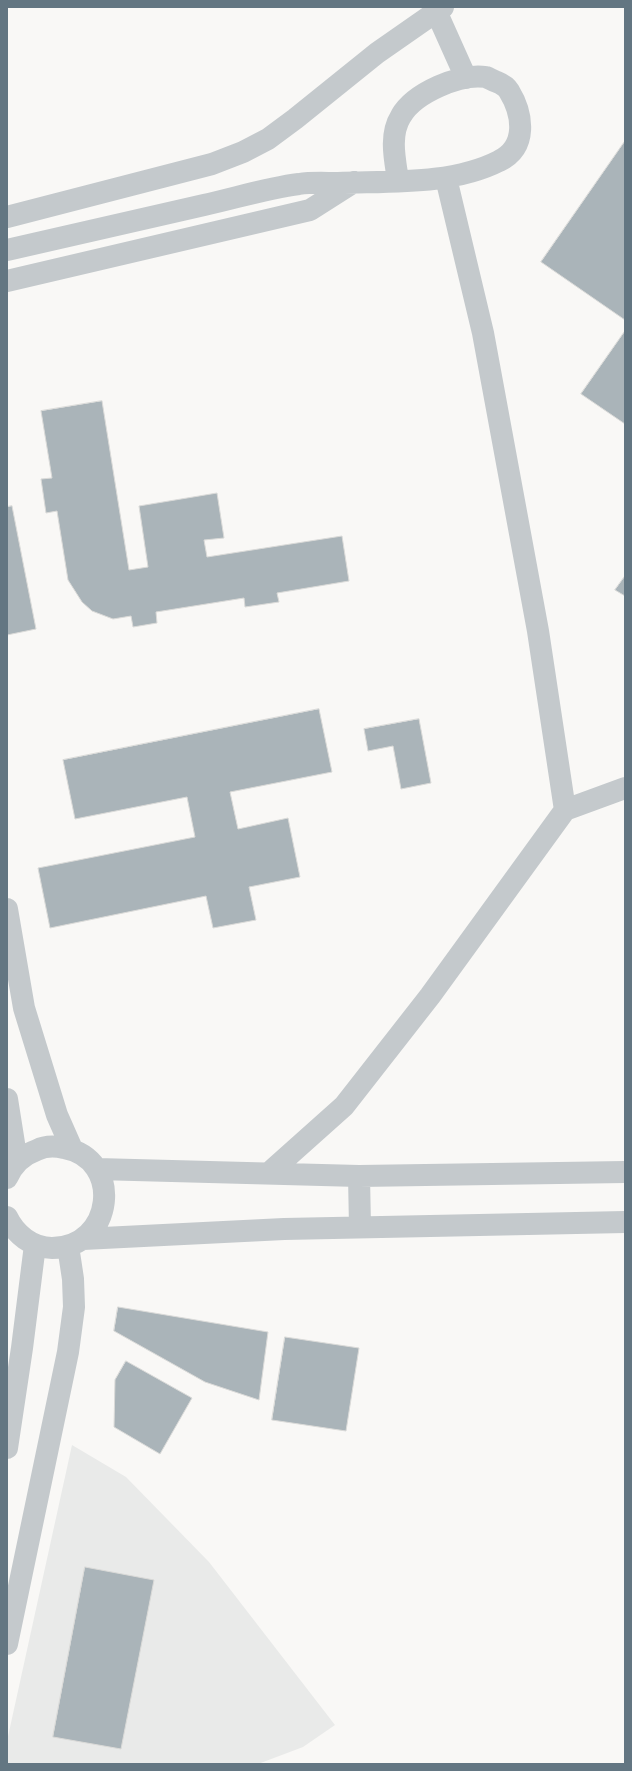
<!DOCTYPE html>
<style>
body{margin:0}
#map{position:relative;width:632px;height:1771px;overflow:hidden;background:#f9f8f6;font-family:Arial,sans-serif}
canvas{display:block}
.frame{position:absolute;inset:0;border:8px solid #637682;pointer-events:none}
</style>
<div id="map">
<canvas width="632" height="1771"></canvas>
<div class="frame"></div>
</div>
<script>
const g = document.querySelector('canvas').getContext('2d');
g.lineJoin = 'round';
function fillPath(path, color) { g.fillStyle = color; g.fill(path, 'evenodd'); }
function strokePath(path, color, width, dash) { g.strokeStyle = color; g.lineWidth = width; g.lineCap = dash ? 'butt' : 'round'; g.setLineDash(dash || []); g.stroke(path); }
fillPath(new Path2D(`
 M 72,1445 L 126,1477 L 209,1562 L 335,1725 L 303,1747 L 258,1764 L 7,1764 L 7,1741 Z`), '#e9eae9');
const building = new Path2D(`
 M 625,141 L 625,320 L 541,262 Z
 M 625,331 L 625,424 L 581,394 Z
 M 102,401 L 129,570 L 148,567 L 139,506 L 217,493 L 224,538 L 204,540 L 207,557 L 342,536 L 349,581 L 277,593 L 279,602 L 245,607 L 244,598 L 156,612 L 157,623 L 133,627 L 131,616 L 113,619 L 92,611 L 82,602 L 68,580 L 57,511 L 46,513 L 41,479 L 52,478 L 41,411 Z
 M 12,506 L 36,629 L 7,635 L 7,507 Z
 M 625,576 L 625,596 L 615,590 Z
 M 319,709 L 332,772 L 230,792 L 238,829 L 288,818 L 300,877 L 249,887 L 256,920 L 213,928 L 206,896 L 50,928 L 38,868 L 195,837 L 187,797 L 75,819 L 63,760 Z
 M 419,719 L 431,783 L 401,789 L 393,746 L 368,751 L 364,729 Z
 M 118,1307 L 268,1332 L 259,1400 L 205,1382 L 114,1331 Z
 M 285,1337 L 359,1348 L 346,1431 L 272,1420 Z
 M 126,1361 L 192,1398 L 160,1454 L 114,1427 L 115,1380 Z
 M 85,1567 L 154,1580 L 121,1749 L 53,1737 Z`);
fillPath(building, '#aab4b9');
strokePath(building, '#dadad8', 1);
strokePath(new Path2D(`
 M 436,11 L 466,78
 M 446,178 L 483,333 L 538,631 L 565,810
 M 7,217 L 212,164 L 243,152 L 268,139 L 295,119 L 377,53 L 443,7
 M 7,250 C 73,235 139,220 204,205 C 236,198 267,188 299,184 C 312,182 325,183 338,183 C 389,181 452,185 499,161 C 528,147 523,114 509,91 C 506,86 502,84 497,82 C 493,81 489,78 486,77 C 460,73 414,93 401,116 C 389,135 395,160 398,180
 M 7,281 L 310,210 L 354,182
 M 7,909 L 24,1008 L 57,1115 L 72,1149
 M 7,1099 L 17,1162
 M 97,1169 L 359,1176 L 625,1172
 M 269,1173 L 344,1106 L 430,996 L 565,810 L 625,788
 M 359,1176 L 360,1227
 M 7,1178 C 13,1164 23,1155 37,1150 C 45,1146 55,1146 64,1148 C 124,1159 114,1248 52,1248 C 32,1248 15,1234 7,1217
 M 83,1239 L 284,1229 L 625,1222
 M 7,1448 L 22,1348 L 35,1245
 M 7,1644 L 68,1352 L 74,1307 L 73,1279 L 68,1246`), '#c4c9cc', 22);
</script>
